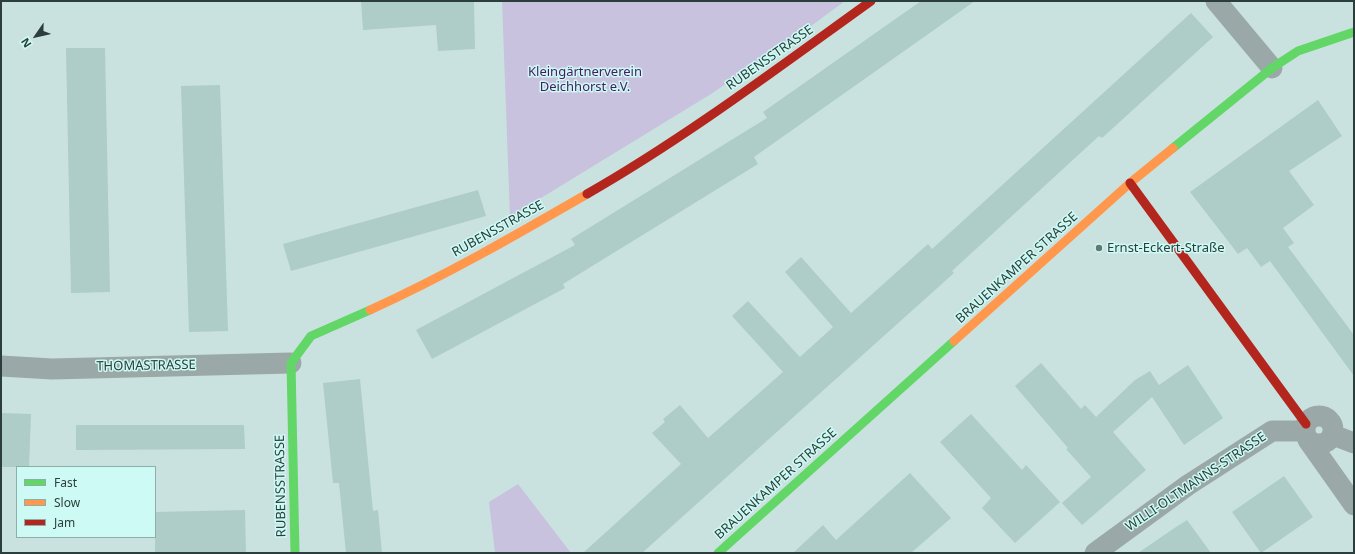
<!DOCTYPE html>
<meta charset="utf-8">
<style>
body{margin:0}
#map{position:relative;width:1355px;height:554px;overflow:hidden;background:#cae2df;font-family:"Noto Sans",sans-serif}
canvas{display:block}
.frame{position:absolute;inset:0;border:2px solid #2c3e3c;pointer-events:none}
.legend{position:absolute;left:16px;top:466px;width:140px;height:72px;box-sizing:border-box;background:#cdfaf4;border:1px solid #8dafaa;margin:0;padding:5px 7px;list-style:none;font-size:12px;color:#2c3e3c}
.legend li{display:flex;align-items:center;gap:8px;height:20px}
.legend b{width:20px;border:1px solid #8dafaa}
.north{position:absolute;left:16px;top:16px;width:40px;height:40px;-webkit-text-stroke:3px #cdfaf4;paint-order:stroke;rotate:236deg;font-size:11px;font-weight:700;line-height:16px;text-align:center;color:#2c3e3c}
.north::after{content:'';display:block;margin:auto;width:14px;height:18px;background:#2c3e3c;clip-path:polygon(50% 0,100% 100%,50% 72%,0 100%)}
</style>
<div id="map">
<canvas width="1355" height="554"></canvas>
<div class="frame"></div>
<ul class="legend">
<li><b style="height:5px;background:#63d668"></b>Fast</li>
<li><b style="height:5px;background:#ff974d"></b>Slow</li>
<li><b style="height:5px;background:#b3261e"></b>Jam</li>
</ul>
<div class="north">N</div>
</div>
<script>
const g = document.querySelector('canvas').getContext('2d');
g.lineJoin = 'round';
function fillPath(path, color) { g.fillStyle = color; g.fill(path, 'evenodd'); }
function strokePath(path, color, width, dash) { g.strokeStyle = color; g.lineWidth = width; g.lineCap = dash ? 'butt' : 'round'; g.setLineDash(dash || []); g.stroke(path); }
function drawText(font, color, halo, rows, align = 'center') {
  g.font = font + ' "Noto Sans",sans-serif'; g.lineWidth = 3; g.setLineDash([]); g.textBaseline = 'middle'; g.strokeStyle = halo; g.fillStyle = color; for (const [text, x, y, turn = 0] of rows) {
    g.save(); g.translate(x, y); g.rotate((+turn || 0) * Math.PI / 180); g.textAlign = isNaN(turn) ? turn : align; if (halo) g.strokeText(text, 0, 0); g.fillText(text, 0, 0); g.restore();
  }
}
fillPath(new Path2D(`
 M 502,1 L 845,1 L 811,26 L 711,94 L 510,217 Z
 M 518,484 L 571,553 L 495,553 L 489,502 Z`), '#c8c2de');
fillPath(new Path2D(`
 M 361,1 L 474,1 L 475,49 L 438,51 L 436,25 L 363,30 Z
 M 921,1 L 975,1 L 754,157 L 758,164 L 563,284 L 565,288 L 432,359 L 416,330 L 575,245 L 571,239 L 767,118 L 763,112 Z
 M 1191,13 L 1213,37 L 1102,138 L 1099,136 L 1063,169 L 952,271 L 954,273 L 642,553 L 583,553 L 681,464 L 652,433 L 665,422 L 663,419 L 680,405 L 708,438 L 783,372 L 732,316 L 748,301 L 800,357 L 833,327 L 785,272 L 801,257 L 851,313 L 928,244 L 932,249 Z
 M 66,48 L 105,48 L 110,292 L 71,293 Z
 M 220,85 L 228,331 L 189,332 L 181,86 Z
 M 1318,100 L 1342,136 L 1289,171 L 1314,205 L 1283,228 L 1294,243 L 1288,247 L 1354,335 L 1354,376 L 1270,261 L 1261,267 L 1247,248 L 1238,254 L 1190,192 Z
 M 478,190 L 486,216 L 291,271 L 283,244 Z
 M 1041,363 L 1081,409 L 1085,405 L 1096,417 L 1135,380 L 1150,371 L 1159,385 L 1188,365 L 1223,418 L 1184,445 L 1152,397 L 1113,432 L 1146,470 L 1082,525 L 1062,503 L 1091,477 L 1066,449 L 1068,448 L 1015,386 Z
 M 360,379 L 373,511 L 378,510 L 382,553 L 346,553 L 339,483 L 333,483 L 323,383 Z
 M 1,413 L 31,414 L 29,467 L 1,467 Z
 M 971,414 L 1022,470 L 1026,465 L 1060,502 L 1015,543 L 982,508 L 991,498 L 940,442 Z
 M 76,425 L 244,425 L 245,449 L 76,450 Z
 M 910,473 L 951,518 L 911,553 L 793,553 L 823,525 L 836,540 Z
 M 1284,476 L 1313,517 L 1261,553 L 1232,512 Z
 M 245,510 L 246,553 L 155,553 L 155,512 Z
 M 1187,520 L 1211,553 L 1138,553 L 1176,527 Z`), '#aeccc8');
strokePath(new Path2D(`
 M 1216,1 L 1272,68
 M 1,366 L 52,369 L 291,363
 M1305 430a14 14 0 1 1 28 0a14 14 0 1 1-28 0Z
 M 1333,435 L 1354,443
 M 1308,440 L 1354,505
 M 1095,553 L 1188,485 L 1272,431 L 1304,431`), '#9aa9a7', 21);
strokePath(new Path2D(`
 M 1173,148 L 1272,68 L 1298,51 L 1354,32
 M 295,553 L 291,363 L 311,336 L 370,310
 M 718,553 L 954,341`), '#63d668', 9);
strokePath(new Path2D(`
 M 370,310 C 445,276 516,235 587,194
 M 954,341 L 1130,183 L 1173,148`), '#ff974d', 9);
strokePath(new Path2D(`
 M 1130,183 L 1306,424
 M 587,194 C 685,138 779,67 871,1`), '#b3261e', 9);
for (const [x, y, r, color] of [
 [1099,248,4,"#637775"]
]) { const dot = new Path2D(); dot.arc(x, y, r, 0, 2 * Math.PI); g.fillStyle = color; g.fill(dot); strokePath(dot, '#cdfaf4', 1.5); }
drawText('13px', '#2c3e3c', '#cdfaf4', [
 ["RUBENSSTRASSE",770,58,-35],
 ["RUBENSSTRASSE",498,229,-29],
 ["BRAUENKAMPER STRASSE",1017,268,-42],
 ["THOMASTRASSE",146,366,-1],
 ["WILLI-OLTMANNS-STRASSE",1196,482,-34],
 ["BRAUENKAMPER STRASSE",776,484,-42],
 ["RUBENSSTRASSE",281,486,-91]
]);
drawText('13px', '#461960', '#cdfaf4', [
 ["Kleingärtnerverein",585,72],
 ["Deichhorst e.V.",585,87]
]);
drawText('13px', '#2c3e3c', '#cdfaf4', [
 ["Ernst-Eckert-Straße",1107,248]
], 'left');
</script>
